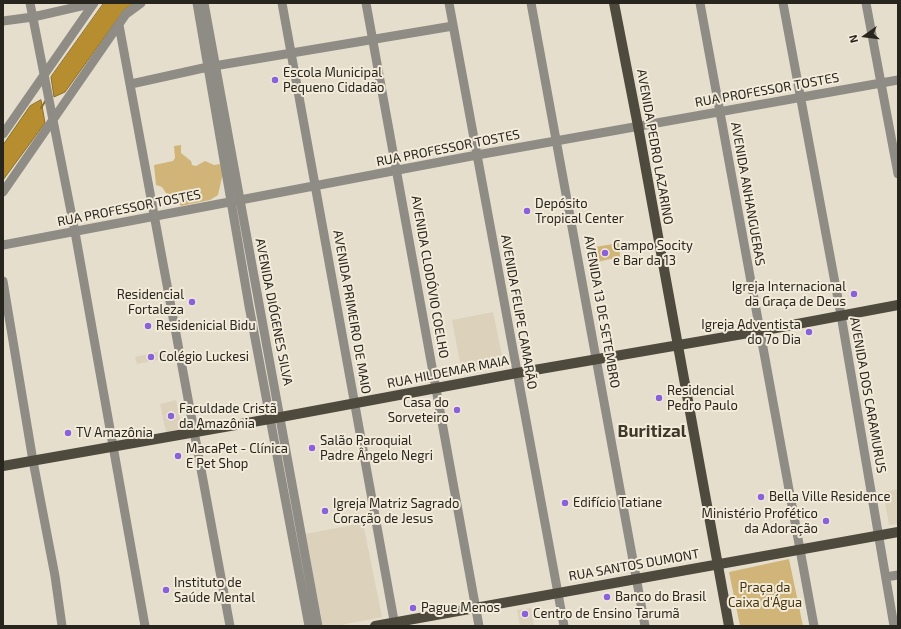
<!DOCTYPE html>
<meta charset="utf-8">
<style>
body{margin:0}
#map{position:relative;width:901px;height:629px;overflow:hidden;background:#e6decd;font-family:"Exo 2",sans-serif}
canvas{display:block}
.frame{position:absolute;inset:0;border:4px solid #28251f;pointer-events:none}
.north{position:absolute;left:845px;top:16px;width:40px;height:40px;-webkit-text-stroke:3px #f3ebda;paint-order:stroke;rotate:256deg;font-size:11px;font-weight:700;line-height:16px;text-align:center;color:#28251f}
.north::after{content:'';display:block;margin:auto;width:14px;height:18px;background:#28251f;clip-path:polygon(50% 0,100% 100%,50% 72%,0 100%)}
</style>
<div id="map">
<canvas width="901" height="629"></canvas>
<div class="frame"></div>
<div class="north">N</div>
</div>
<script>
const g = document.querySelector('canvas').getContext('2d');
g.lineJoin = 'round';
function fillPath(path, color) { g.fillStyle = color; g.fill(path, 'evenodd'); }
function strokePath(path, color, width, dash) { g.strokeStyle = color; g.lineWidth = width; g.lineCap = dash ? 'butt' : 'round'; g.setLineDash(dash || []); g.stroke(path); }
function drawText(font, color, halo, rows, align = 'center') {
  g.font = font + ' "Exo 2",sans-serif'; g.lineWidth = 4; g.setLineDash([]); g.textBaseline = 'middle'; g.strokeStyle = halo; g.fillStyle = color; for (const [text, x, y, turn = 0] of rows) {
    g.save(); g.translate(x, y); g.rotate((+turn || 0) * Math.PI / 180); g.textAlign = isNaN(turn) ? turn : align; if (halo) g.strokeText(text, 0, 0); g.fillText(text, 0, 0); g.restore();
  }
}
fillPath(new Path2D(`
 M 493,312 L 504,365 L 462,373 L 452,320 Z
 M 165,350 L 168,358 L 137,364 L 135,357 Z
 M 176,400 L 182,428 L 166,432 L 160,404 Z
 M 898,489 L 898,524 L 889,525 L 883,492 Z
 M 363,523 L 382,617 L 336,626 L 323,626 L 305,534 Z
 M 531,608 L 534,626 L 520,626 L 517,610 Z`), '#dcd1ba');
fillPath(new Path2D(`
 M 181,145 L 181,153 L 191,161 L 192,165 L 196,166 L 205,161 L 214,165 L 220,164 L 223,173 L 218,195 L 210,200 L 181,206 L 173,196 L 168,196 L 162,187 L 156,185 L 154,165 L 173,161 L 175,158 L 174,146 Z
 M 619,243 L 620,257 L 592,263 L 589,248 Z
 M 789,559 L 803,626 L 740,626 L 729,572 Z`), '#d1b578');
const water = new Path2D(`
 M 104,3 L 134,3 L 124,10 L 65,92 L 54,97 L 51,77 Z
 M 41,100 L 45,123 L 3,180 L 3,145 L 30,106 Z`);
fillPath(water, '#b68e2f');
strokePath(water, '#8b6e2a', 1);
strokePath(new Path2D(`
 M 41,108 L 46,100`), '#8b6e2a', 2);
strokePath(new Path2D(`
 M 30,3 L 75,232 L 145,626
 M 197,3 L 249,306 L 309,626
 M 204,3 L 318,626
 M 282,3 L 395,626
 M 366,3 L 479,626
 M 449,3 L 564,626
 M 531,3 L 645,626
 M 700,3 L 814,626
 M 783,3 L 841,315 L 894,626
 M 866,3 L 898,174
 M 3,21 L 33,17 L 94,3
 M 119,25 L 230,626
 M 131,84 L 208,67 L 453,26
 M 3,134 L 94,3
 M 3,192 L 126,14 L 141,3
 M 3,245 L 477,155 L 898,80
 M 3,281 L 33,461 L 55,576 L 62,626
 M 886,577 L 898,575`), '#8f8c85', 9);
strokePath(new Path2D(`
 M 614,3 L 638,126 L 729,626
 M 3,466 L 281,417 L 517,373 L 760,331 L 898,305
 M 375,626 L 898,532`), '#4f4a3e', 10);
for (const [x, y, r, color] of [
 [275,80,4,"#8861db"],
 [527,211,4,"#8861db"],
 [605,253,4,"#8861db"],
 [854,294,4,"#8861db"],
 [192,302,4,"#8861db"],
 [148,326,4,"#8861db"],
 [809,332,4,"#8861db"],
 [151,357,4,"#8861db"],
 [659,398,4,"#8861db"],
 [457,410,4,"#8861db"],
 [171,416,4,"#8861db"],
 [68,433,4,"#8861db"],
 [312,448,4,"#8861db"],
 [178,456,4,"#8861db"],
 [761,497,4,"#8861db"],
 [565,503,4,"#8861db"],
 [325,511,4,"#8861db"],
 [826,521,4,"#8861db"],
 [166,590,4,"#8861db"],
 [607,597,4,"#8861db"],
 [413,608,4,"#8861db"],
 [525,614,4,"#8861db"]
]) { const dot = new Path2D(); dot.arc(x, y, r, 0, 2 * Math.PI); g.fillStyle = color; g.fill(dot); strokePath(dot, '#f3ebda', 1.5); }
drawText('13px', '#28251f', '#f3ebda', [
 ["Escola Municipal",283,73],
 ["Pequeno Cidadão",283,88],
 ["Depósito",535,204],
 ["Tropical Center",535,219],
 ["Campo Socity",613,246],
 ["e Bar da 13",613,261],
 ["Igreja Internacional",846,287,"right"],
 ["da Graça de Deus",846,302,"right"],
 ["Residencial",184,295,"right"],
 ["Fortaleza",184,310,"right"],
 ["Igreja Adventista",801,325,"right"],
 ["do 7o Dia",801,340,"right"],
 ["Residenicial Bidu",156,326],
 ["Colégio Luckesi",159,357],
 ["Residencial",667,391],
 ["Pedro Paulo",667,406],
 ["Casa do",449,403,"right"],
 ["Sorveteiro",449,418,"right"],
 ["Faculdade Cristã",179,409],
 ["da Amazônia",179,424],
 ["TV Amazônia",76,433],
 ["Salão Paroquial",320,441],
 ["Padre Ângelo Negri",320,456],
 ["MacaPet - Clínica",186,449],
 ["E Pet Shop",186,464],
 ["Bella Ville Residence",769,497],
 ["Edifício Tatiane",573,503],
 ["Igreja Matriz Sagrado",333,504],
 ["Coração de Jesus",333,519],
 ["Ministério Profético",818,514,"right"],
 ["da Adoração",818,529,"right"],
 ["Instituto de",174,583],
 ["Saúde Mental",174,598],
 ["Banco do Brasil",615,597],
 ["Pague Menos",421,608],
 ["Centro de Ensino Tarumã",533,614]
], 'left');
drawText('13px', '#28251f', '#f3ebda', [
 ["RUA PROFESSOR TOSTES",767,90,-10],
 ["AVENIDA PEDRO LAZARINO",655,147,80],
 ["RUA PROFESSOR TOSTES",448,148,-11],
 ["AVENIDA ANHANGUERAS",748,194,80],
 ["RUA PROFESSOR TOSTES",129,208,-11],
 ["AVENIDA CLODÓVIO COELHO",430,277,80],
 ["AVENIDA DIÓGENES SILVA",274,312,79],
 ["AVENIDA PRIMEIRO DE MAIO",352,312,80],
 ["AVENIDA FELIPE CAMARÃO",519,312,80],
 ["AVENIDA 13 DE SETEMBRO",602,312,80],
 ["RUA HILDEMAR MAIA",448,372,-11],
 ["AVENIDA DOS CARAMURUS",868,395,80],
 ["RUA SANTOS DUMONT",634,565,-10]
]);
drawText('13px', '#45340c', '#f3ebda', [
 ["Praça da",765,588],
 ["Caixa d'Água",765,603]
]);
drawText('bold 17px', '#3d372a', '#f3ebda', [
 ["Buritizal",652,431]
]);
</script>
